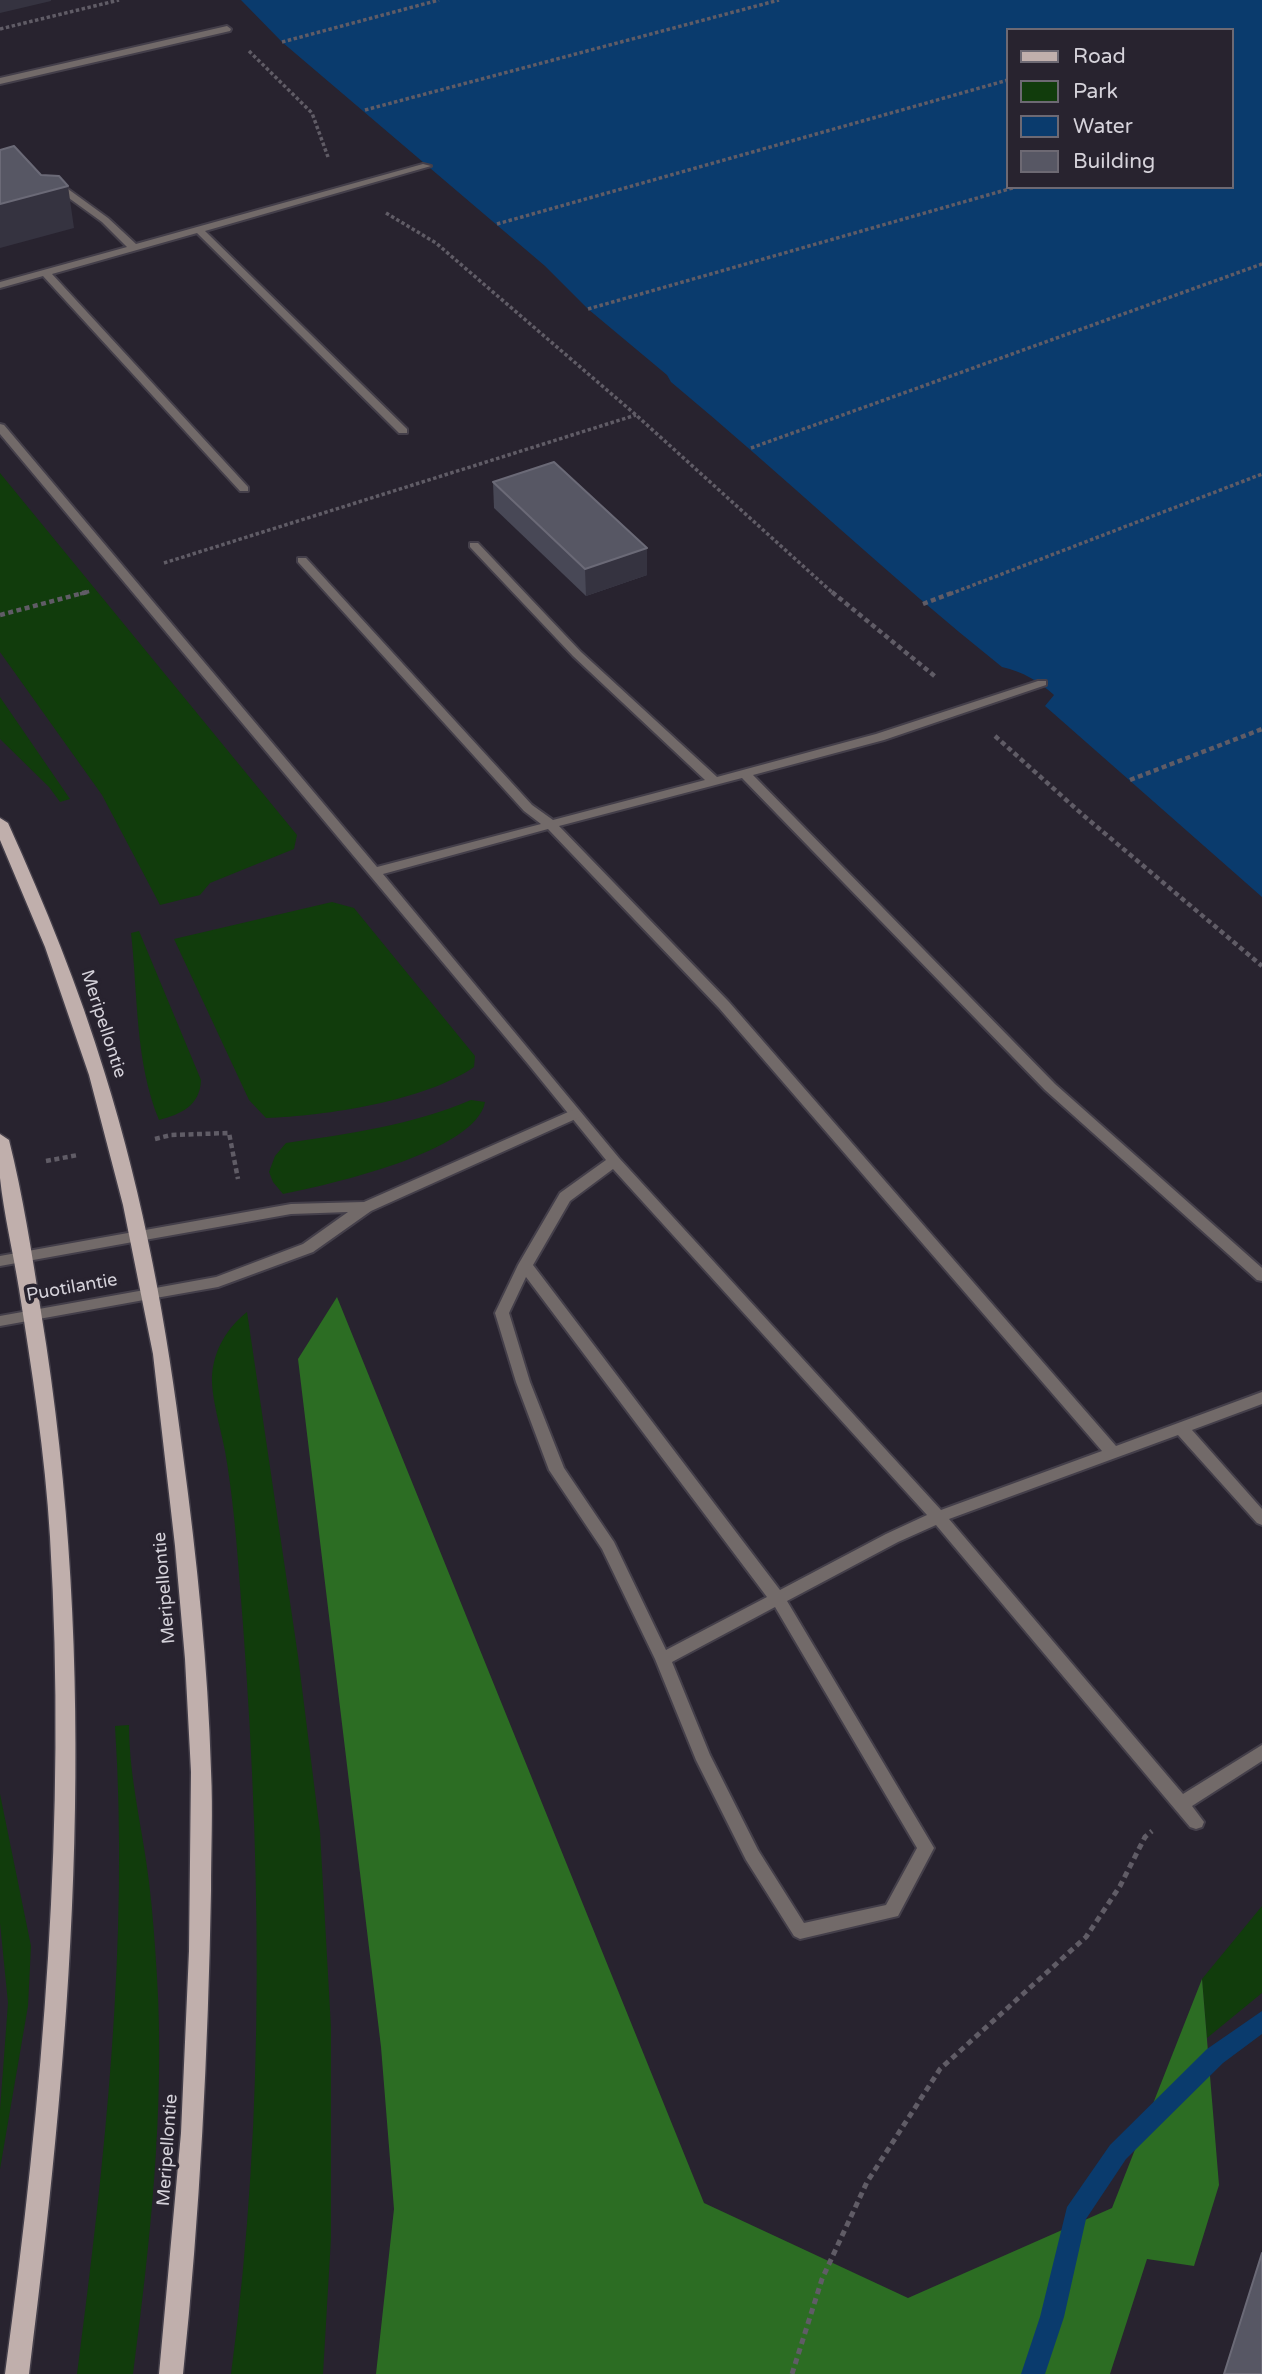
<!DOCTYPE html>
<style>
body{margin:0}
#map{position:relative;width:1262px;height:2374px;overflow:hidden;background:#28232f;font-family:"Varela Round",sans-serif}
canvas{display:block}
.legend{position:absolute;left:1006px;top:28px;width:228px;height:161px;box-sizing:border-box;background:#28232f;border:2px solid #6d6973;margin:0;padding:9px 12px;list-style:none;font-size:21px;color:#d5d2da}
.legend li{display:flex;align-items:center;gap:14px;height:35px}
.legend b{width:35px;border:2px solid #6d6973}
</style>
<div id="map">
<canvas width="1262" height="2374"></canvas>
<ul class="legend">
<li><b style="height:9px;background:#c0afac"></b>Road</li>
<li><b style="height:19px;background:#113c0c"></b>Park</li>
<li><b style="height:19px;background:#0a3b6d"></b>Water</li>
<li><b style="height:19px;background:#575764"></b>Building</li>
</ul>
</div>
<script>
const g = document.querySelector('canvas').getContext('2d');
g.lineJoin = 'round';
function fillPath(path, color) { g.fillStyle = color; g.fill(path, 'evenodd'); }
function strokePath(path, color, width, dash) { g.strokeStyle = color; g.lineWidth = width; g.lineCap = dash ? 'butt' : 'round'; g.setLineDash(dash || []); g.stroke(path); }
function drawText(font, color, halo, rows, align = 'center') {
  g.font = font + ' "Varela Round",sans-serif'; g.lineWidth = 7; g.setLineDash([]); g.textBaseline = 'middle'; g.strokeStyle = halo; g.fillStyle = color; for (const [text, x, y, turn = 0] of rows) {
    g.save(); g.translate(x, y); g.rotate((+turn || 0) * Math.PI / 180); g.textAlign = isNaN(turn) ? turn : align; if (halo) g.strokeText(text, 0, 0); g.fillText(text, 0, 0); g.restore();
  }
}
fillPath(new Path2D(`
 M 0,473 L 297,835 L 294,849 L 210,883 L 200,895 L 160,905 L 102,795 L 0,652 Z
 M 0,697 L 70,799 L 60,802 L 49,787 L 0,739 Z
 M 332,902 L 354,908 L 475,1056 L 474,1067 C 425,1101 325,1116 266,1118 L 249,1100 L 174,939 Z
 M 139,931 L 201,1080 C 200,1106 181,1114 159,1120 C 135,1062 138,995 131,933 Z
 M 471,1100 L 485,1102 C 476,1152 328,1185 283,1194 L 273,1182 L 269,1172 L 275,1156 L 286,1143 C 349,1134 412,1125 471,1100 Z
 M 247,1312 L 298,1656 L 320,1832 L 331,2028 L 331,2238 L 323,2374 L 231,2374 C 267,2110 261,1839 239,1574 C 236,1533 232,1491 225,1451 C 221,1429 211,1397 212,1376 C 214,1349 227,1328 247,1312 Z
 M 129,1725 C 129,1778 143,1830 149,1882 C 153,1914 155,1946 157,1977 C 165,2109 150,2244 133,2374 L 77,2374 C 105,2161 129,1942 115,1726 Z
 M 0,1794 L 31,1946 L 28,2006 L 0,2169 L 0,2110 L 8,2003 L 0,1923 Z
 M 1262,1906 L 1262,1993 L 1207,2038 L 1202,1979 Z`), '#113c0c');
fillPath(new Path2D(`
 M 337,1297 L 704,2203 L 908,2298 L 1112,2208 L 1202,1979 L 1219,2185 L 1194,2266 L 1147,2259 L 1110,2374 L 376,2374 L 394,2209 L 381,2047 L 298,1359 Z`), '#2c6d23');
fillPath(new Path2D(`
 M 241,0 L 1262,0 L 1262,897 L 1045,706 L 1054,695 C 1039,681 1023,672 1002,667 C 888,576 783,475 671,382 L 667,375 L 588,309 L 545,266 L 282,42 ZM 1008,30 L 1232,30 L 1232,187 L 1008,187 Z`), '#0a3b6d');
fillPath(new Path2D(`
 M 1262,2011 L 1262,2034 L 1223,2063 L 1126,2159 L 1086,2219 L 1064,2317 L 1045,2374 L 1021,2374 L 1040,2317 L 1067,2207 L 1110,2145 L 1207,2049 Z`), '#0a3b6d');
const service = new Path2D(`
 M 227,26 L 231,29 L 230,31 L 0,84 L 0,78 Z
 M 423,164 L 431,166 L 205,231 L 407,429 L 407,433 L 399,433 L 197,233 L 52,274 L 248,487 L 248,491 L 240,491 L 43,276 L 0,288 L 0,282 L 127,247 L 102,222 L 51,185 L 51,181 L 57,181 L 108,218 L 136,244 Z
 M 0,424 L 4,425 L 377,867 L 541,824 L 524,811 L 298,562 L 298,558 L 306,558 L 532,805 L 553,820 L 705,780 L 573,656 L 470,547 L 470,543 L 478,543 L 581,652 L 717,777 L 876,734 L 1038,681 L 1046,681 L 1046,685 L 884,740 L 753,775 L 1055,1084 L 1262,1268 L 1262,1281 L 1257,1280 L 1045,1090 L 742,778 L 559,826 L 729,1002 L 1116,1446 L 1262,1392 L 1262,1404 L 1192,1430 L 1262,1509 L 1262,1525 L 1257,1523 L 1178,1435 L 949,1519 L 1183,1794 L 1262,1745 L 1262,1761 L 1192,1806 L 1204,1822 L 1202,1827 L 1196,1829 L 1190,1827 L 936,1525 L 898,1542 L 787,1601 L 934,1848 L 898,1916 L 800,1939 L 794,1936 L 746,1860 L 696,1760 L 655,1659 L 602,1549 L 549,1470 L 516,1382 L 495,1313 L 518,1265 L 560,1193 L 606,1160 L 528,1064 L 0,434 ZM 548,829 L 719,1008 L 1102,1451 L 941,1510 L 619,1158 L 383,874 ZM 613,1169 L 927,1515 L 886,1534 L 780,1590 L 533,1265 L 570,1201 ZM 526,1277 L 767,1597 L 666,1650 L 614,1542 L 564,1468 L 530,1382 L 509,1313 ZM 775,1607 L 917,1848 L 886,1905 L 804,1923 L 758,1850 L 710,1755 L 672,1662 Z`);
const minor = new Path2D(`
 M 575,1109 L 582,1114 L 580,1117 L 371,1211 L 313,1252 L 218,1287 L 150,1299 L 145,1298 L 143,1294 L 145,1290 L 150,1289 L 216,1277 L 303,1244 L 348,1212 L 291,1214 L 139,1241 L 132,1236 L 134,1232 L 291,1204 L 364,1202 Z`);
const tertiary = new Path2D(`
 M 139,1231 L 146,1236 L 144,1240 L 0,1266 L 0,1256 Z
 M 150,1289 L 155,1290 L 157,1294 L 155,1298 L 0,1326 L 0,1316 Z`);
const primary = new Path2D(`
 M 0,818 L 8,823 C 45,905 79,988 105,1074 C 144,1199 167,1326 183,1455 C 197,1560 208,1666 211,1771 C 213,1811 211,1851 211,1891 C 208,2052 200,2213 183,2374 L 159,2374 L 181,2133 L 189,1951 L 191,1772 L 185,1659 L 175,1546 L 153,1354 L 123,1205 L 89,1075 L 45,947 L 0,840 Z
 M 0,1134 L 9,1140 C 23,1196 32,1254 41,1312 C 100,1670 75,2016 29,2374 L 5,2374 C 43,2095 67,1820 50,1537 C 45,1454 32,1371 19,1289 C 13,1252 4,1215 0,1178 C 0,1164 0,1148 0,1134 Z`);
strokePath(service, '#443f4a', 4);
strokePath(minor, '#443f4a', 4);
strokePath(tertiary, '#443f4a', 4);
strokePath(primary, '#443f4a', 3);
strokePath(new Path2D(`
 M 0,29 L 119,0
 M 282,42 L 439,0
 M 249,51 L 312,113 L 328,157
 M 365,110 L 779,0
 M 386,213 L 436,243 L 636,415 L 834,594
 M 497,224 L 1008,80
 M 588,309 L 1016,187
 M 751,448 L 1262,264
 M 164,563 L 636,415
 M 80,594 L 91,591
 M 950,594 L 1262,474`), '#605c66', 3.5, [3.5, 2.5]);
strokePath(new Path2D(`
 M 832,592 L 937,678
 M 923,604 L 954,592
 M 0,615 L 87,592
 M 995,736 L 1083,815 L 1262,966
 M 1130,780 L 1262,729
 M 155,1139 L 171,1135 L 229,1133 L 238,1179
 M 46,1161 L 78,1155`), '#605c66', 4.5, [5, 3.5]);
strokePath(new Path2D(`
 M 792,2374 L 822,2279 L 867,2182 L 940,2069 L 1086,1937 L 1120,1886 L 1145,1837 L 1152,1831`), '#605c66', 5, [6, 4.5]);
fillPath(service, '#726a69');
fillPath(minor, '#726a69');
fillPath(tertiary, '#726a69');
fillPath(primary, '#c0afac');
fillPath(new Path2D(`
 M 493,482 L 647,548 L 647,575 L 586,596 L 494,508 Z`), '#484856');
fillPath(new Path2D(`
 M 0,0 L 51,0 L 51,1 L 0,13 Z
 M 68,186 L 74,228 L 0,248 L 0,204 Z
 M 647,548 L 647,575 L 586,596 L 585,569 Z`), '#353340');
const building = new Path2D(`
 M 14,146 L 41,175 L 59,176 L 68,186 L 0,204 L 0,150 Z
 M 554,462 L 647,548 L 585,569 L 493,482 Z
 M 1262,2254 L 1262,2374 L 1224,2374 L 1262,2253 Z`);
fillPath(building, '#575764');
strokePath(building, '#6b6a77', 2);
drawText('18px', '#d5d2da', '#28232f', [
 ["Meripellontie",103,1024,72],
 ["Puotilantie",72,1288,-10],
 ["Meripellontie",165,1588,-95],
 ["Meripellontie",168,2150,-86]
]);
</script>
